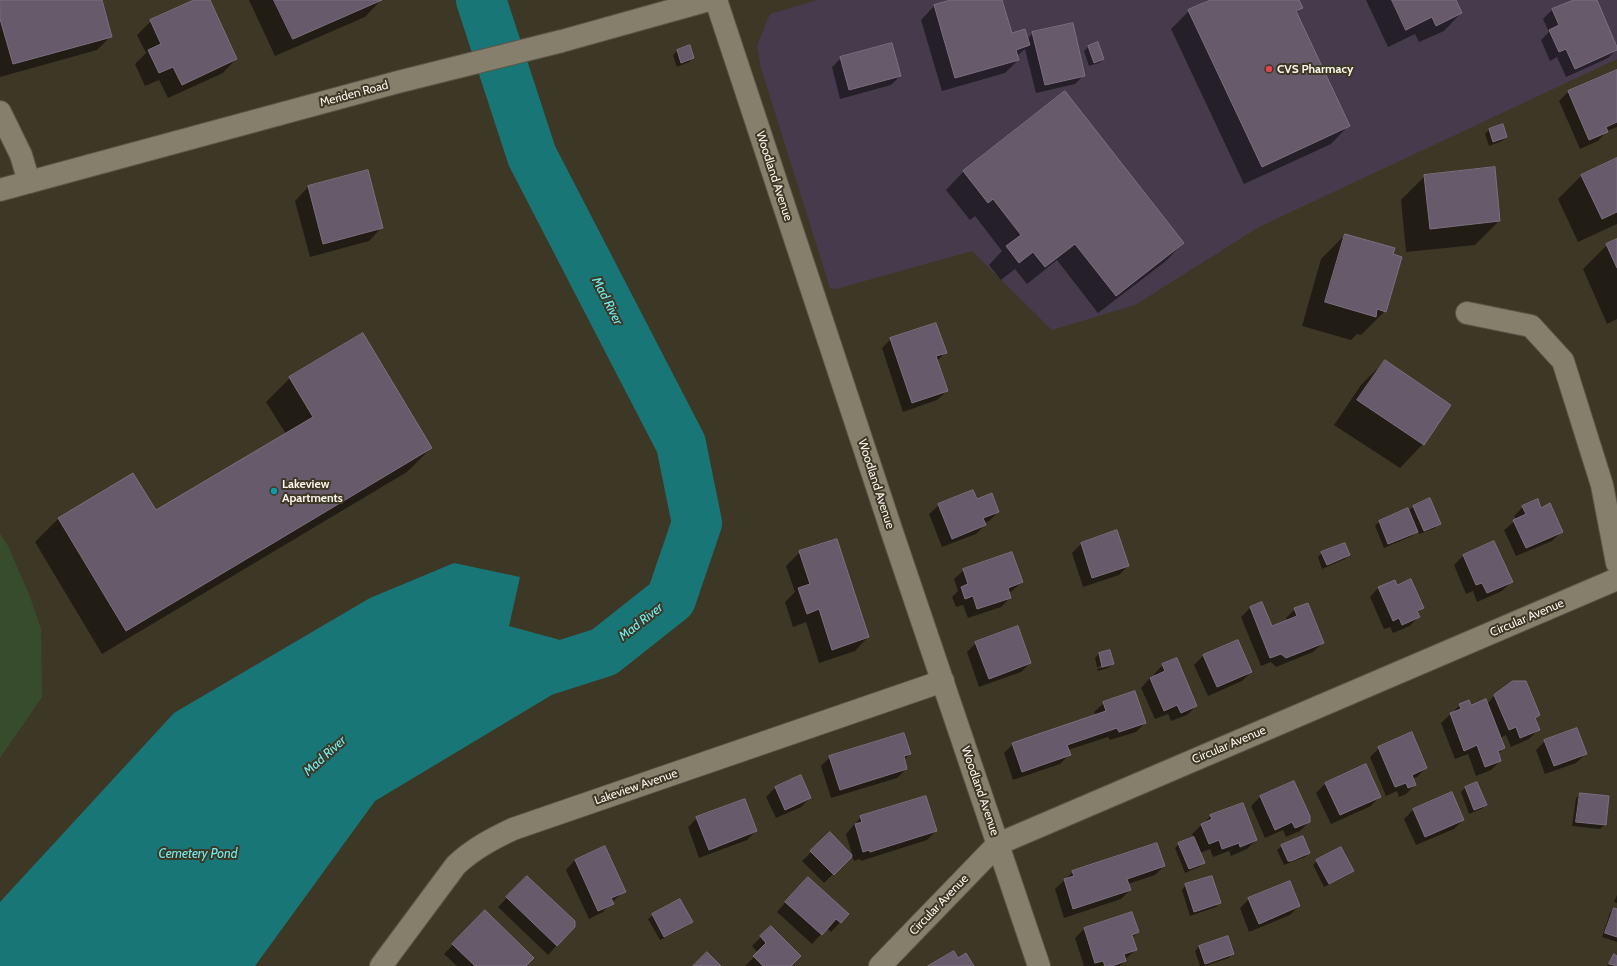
<!DOCTYPE html>
<style>
body{margin:0}
canvas{display:block;background:#3d3726}
</style>
<canvas width="1617" height="966"></canvas>
<script>
const g = document.querySelector('canvas').getContext('2d');
g.lineJoin = 'round';
function fillPath(path, color) { g.fillStyle = color; g.fill(path, 'evenodd'); }
function strokePath(path, color, width, dash) { g.strokeStyle = color; g.lineWidth = width; g.lineCap = dash ? 'butt' : 'round'; g.setLineDash(dash || []); g.stroke(path); }
function drawText(font, color, halo, rows, align = 'center') {
  g.font = font + ' Cabin,sans-serif'; g.lineWidth = 4; g.setLineDash([]); g.textBaseline = 'middle'; g.strokeStyle = halo; g.fillStyle = color; for (const [text, x, y, turn = 0] of rows) {
    g.save(); g.translate(x, y); g.rotate((+turn || 0) * Math.PI / 180); g.textAlign = isNaN(turn) ? turn : align; if (halo) g.strokeText(text, 0, 0); g.fillText(text, 0, 0); g.restore();
  }
}
fillPath(new Path2D(`
 M 818,0 L 1617,0 L 1617,59 L 1259,227 L 1135,305 L 1052,330 L 972,251 L 836,289 L 830,288 L 761,68 L 757,46 L 770,14 Z`), '#453b4c');
fillPath(new Path2D(`
 M 0,533 L 8,546 L 29,594 L 41,629 L 42,697 L 0,758 Z`), '#374b2d');
fillPath(new Path2D(`
 M 454,563 L 520,577 L 509,626 L 604,652 L 600,666 L 375,801 L 255,966 L 0,966 L 0,902 L 174,713 L 370,598 Z`), '#197677');
fillPath(new Path2D(`
 M 0,0 L 101,0 L 111,36 L 97,50 L 0,77 Z
 M 197,0 L 209,0 L 236,59 L 223,73 L 168,98 L 159,80 L 145,86 L 135,64 L 146,53 L 137,35 L 151,21 Z
 M 249,0 L 381,0 L 365,17 L 275,56 Z
 M 955,0 L 1001,0 L 1012,35 L 1027,39 L 1033,33 L 1084,75 L 1075,84 L 1036,93 L 1025,49 L 1017,56 L 1018,60 L 1005,73 L 942,91 L 921,20 L 934,6 Z
 M 1207,0 L 1298,0 L 1302,7 L 1296,13 L 1348,126 L 1331,144 L 1244,184 L 1171,29 L 1189,11 Z
 M 1366,0 L 1455,0 L 1461,13 L 1444,31 L 1419,42 L 1415,34 L 1388,47 Z
 M 1576,0 L 1595,0 L 1617,49 L 1608,58 L 1566,77 L 1557,57 L 1550,61 L 1541,40 L 1549,32 L 1543,19 L 1552,10 Z
 M 1098,43 L 1103,59 L 1099,63 L 1089,66 L 1084,51 L 1088,47 Z
 M 677,51 L 693,58 L 689,62 L 677,67 L 673,55 Z
 M 841,58 L 900,76 L 891,85 L 840,99 L 832,67 Z
 M 1617,71 L 1617,127 L 1607,131 L 1598,141 L 1580,149 L 1559,101 L 1568,92 Z
 M 1065,93 L 1183,243 L 1166,261 L 1098,313 L 1057,260 L 1027,284 L 1015,269 L 1001,280 L 989,265 L 1002,251 L 975,216 L 970,220 L 946,190 L 963,172 Z
 M 1490,129 L 1506,137 L 1502,141 L 1489,146 L 1485,134 Z
 M 1617,159 L 1617,224 L 1578,242 L 1558,199 L 1582,175 Z
 M 367,171 L 382,227 L 369,241 L 310,257 L 295,201 L 308,187 Z
 M 1425,176 L 1499,221 L 1475,245 L 1406,252 L 1401,200 Z
 M 1345,235 L 1392,255 L 1385,311 L 1361,335 L 1357,334 L 1351,340 L 1302,326 L 1321,259 Z
 M 1617,240 L 1617,319 L 1607,324 L 1583,269 L 1607,245 Z
 M 891,339 L 945,353 L 937,361 L 947,391 L 937,400 L 903,412 L 882,348 Z
 M 1385,361 L 1423,444 L 1400,468 L 1334,425 L 1361,385 Z
 M 290,378 L 431,448 L 407,472 L 102,654 L 35,542 L 59,518 L 156,512 L 286,434 L 266,402 Z
 M 976,500 L 998,512 L 989,521 L 984,523 L 985,525 L 976,534 L 942,547 L 929,514 L 939,505 Z
 M 1429,500 L 1439,523 L 1435,528 L 1419,534 L 1418,531 L 1412,536 L 1384,548 L 1375,526 L 1379,522 L 1408,511 L 1413,507 Z
 M 1523,507 L 1540,509 L 1562,531 L 1552,541 L 1516,556 L 1504,530 L 1516,520 L 1514,516 Z
 M 1494,542 L 1511,582 L 1502,591 L 1477,602 L 1473,591 L 1466,594 L 1454,565 L 1463,556 Z
 M 1081,544 L 1128,566 L 1119,575 L 1083,587 L 1072,553 Z
 M 800,552 L 868,637 L 855,651 L 819,663 L 806,622 L 793,627 L 785,602 L 795,592 L 786,566 Z
 M 1322,553 L 1349,555 L 1345,559 L 1322,569 L 1318,557 Z
 M 964,570 L 1022,582 L 1012,591 L 1008,593 L 1010,598 L 1001,607 L 968,618 L 963,605 L 956,607 L 952,597 L 958,591 L 954,579 Z
 M 1397,586 L 1423,607 L 1417,613 L 1419,616 L 1410,626 L 1393,633 L 1390,627 L 1384,629 L 1370,597 L 1379,587 Z
 M 1262,604 L 1271,627 L 1287,621 L 1286,618 L 1295,609 L 1323,643 L 1313,652 L 1276,667 L 1271,662 L 1261,666 L 1241,617 L 1250,608 Z
 M 1237,641 L 1251,672 L 1242,681 L 1208,696 L 1194,665 L 1203,656 Z
 M 976,643 L 1030,663 L 1021,672 L 979,687 L 967,652 Z
 M 1110,651 L 1113,664 L 1108,668 L 1098,671 L 1097,669 L 1109,666 L 1109,664 L 1097,667 L 1095,658 L 1099,654 Z
 M 1163,665 L 1196,706 L 1187,715 L 1171,721 L 1168,714 L 1155,719 L 1141,688 L 1150,678 L 1155,677 L 1154,674 Z
 M 1495,695 L 1539,715 L 1534,720 L 1538,730 L 1529,739 L 1511,747 L 1506,735 L 1500,738 L 1504,748 L 1498,754 L 1500,761 L 1491,770 L 1476,776 L 1468,754 L 1455,759 L 1441,723 L 1460,705 L 1471,706 L 1487,704 Z
 M 1104,703 L 1145,723 L 1136,732 L 1110,740 L 1108,737 L 1068,750 L 1069,755 L 1060,764 L 1013,780 L 1004,753 L 1013,744 L 1096,716 L 1094,712 Z
 M 1545,741 L 1586,754 L 1576,763 L 1545,774 L 1536,750 Z
 M 1379,748 L 1426,768 L 1417,777 L 1412,779 L 1415,785 L 1406,794 L 1399,797 L 1397,791 L 1386,796 L 1370,757 Z
 M 910,754 L 904,760 L 906,769 L 897,778 L 831,798 L 821,766 L 830,757 Z
 M 1293,783 L 1309,822 L 1300,831 L 1286,837 L 1283,830 L 1265,838 L 1251,806 L 1260,797 Z
 M 1325,784 L 1380,796 L 1371,806 L 1331,824 L 1316,793 Z
 M 775,788 L 810,798 L 801,807 L 776,818 L 766,797 Z
 M 1465,788 L 1486,805 L 1481,809 L 1469,814 L 1461,792 Z
 M 1581,794 L 1608,797 L 1605,825 L 1600,829 L 1572,826 L 1576,798 Z
 M 1413,810 L 1463,820 L 1454,829 L 1416,845 L 1404,819 Z
 M 1211,816 L 1256,840 L 1247,849 L 1231,856 L 1229,851 L 1213,857 L 1210,849 L 1200,853 L 1204,862 L 1199,867 L 1185,873 L 1175,848 L 1179,844 L 1194,838 L 1192,834 Z
 M 861,817 L 936,831 L 927,840 L 861,861 L 860,859 L 854,861 L 846,834 Z
 M 697,818 L 756,831 L 747,840 L 699,858 L 688,827 Z
 M 830,834 L 850,858 L 824,883 L 802,861 Z
 M 1282,846 L 1309,853 L 1305,857 L 1284,865 L 1277,850 Z
 M 605,847 L 625,891 L 612,902 L 603,912 L 589,919 L 566,870 L 575,860 Z
 M 1317,861 L 1352,871 L 1348,875 L 1324,887 L 1313,865 Z
 M 1164,866 L 1155,875 L 1128,884 L 1130,890 L 1121,899 L 1064,918 L 1055,889 L 1073,872 Z
 M 527,877 L 574,927 L 548,955 L 498,907 Z
 M 1186,885 L 1220,902 L 1216,907 L 1190,916 L 1182,890 Z
 M 799,887 L 848,914 L 831,932 L 827,928 L 812,944 L 777,912 Z
 M 1617,895 L 1617,903 L 1614,902 Z
 M 1249,899 L 1299,906 L 1290,915 L 1249,932 L 1240,908 Z
 M 1614,909 L 1617,910 L 1617,942 L 1602,937 L 1610,913 Z
 M 485,912 L 525,966 L 457,966 L 444,954 Z
 M 1132,913 L 1138,932 L 1132,938 L 1136,950 L 1124,960 L 1125,961 L 1120,966 L 1084,966 L 1075,938 L 1084,929 Z
 M 653,915 L 692,922 L 687,926 L 660,940 L 648,919 Z
 M 771,927 L 790,966 L 745,966 L 758,953 L 752,946 Z
 M 1199,947 L 1233,953 L 1229,958 L 1205,966 L 1200,966 L 1195,951 Z
 M 1614,956 L 1617,957 L 1617,966 L 1607,966 Z`), '#0007');
strokePath(new Path2D(`
 M 481,0 L 532,156 L 681,444 L 697,523 L 671,599 L 604,652 L 538,673`), '#197677', 50);
const building = new Path2D(`
 M 0,0 L 102,0 L 112,37 L 13,64 L 0,19 Z
 M 194,0 L 210,0 L 237,59 L 182,85 L 173,67 L 159,73 L 148,50 L 161,44 L 150,20 Z
 M 274,0 L 382,0 L 293,39 Z
 M 951,0 L 1002,0 L 1012,33 L 1025,29 L 1030,45 L 1016,50 L 1019,60 L 955,78 L 934,5 Z
 M 1210,0 L 1299,0 L 1303,8 L 1296,11 L 1350,126 L 1262,167 L 1188,10 Z
 M 1392,0 L 1456,0 L 1462,13 L 1436,26 L 1432,17 L 1406,30 Z
 M 1574,0 L 1597,0 L 1617,47 L 1617,50 L 1575,69 L 1566,49 L 1559,52 L 1549,30 L 1559,25 L 1552,9 Z
 M 1073,23 L 1085,76 L 1045,85 L 1032,32 Z
 M 1098,42 L 1104,59 L 1094,63 L 1088,46 Z
 M 892,43 L 901,76 L 849,90 L 840,57 Z
 M 690,45 L 694,58 L 681,63 L 677,50 Z
 M 1617,70 L 1617,122 L 1606,127 L 1608,132 L 1589,140 L 1568,91 Z
 M 1065,91 L 1184,243 L 1116,296 L 1075,244 L 1045,267 L 1033,252 L 1019,263 L 1006,246 L 1021,235 L 993,199 L 988,203 L 963,171 Z
 M 1503,124 L 1507,137 L 1493,142 L 1489,129 Z
 M 1617,158 L 1617,212 L 1602,219 L 1581,175 Z
 M 1495,167 L 1500,221 L 1430,229 L 1424,175 Z
 M 368,170 L 383,228 L 323,244 L 308,186 Z
 M 1345,234 L 1395,248 L 1393,254 L 1402,257 L 1386,312 L 1377,309 L 1376,317 L 1325,302 Z
 M 1617,239 L 1617,268 L 1606,244 Z
 M 936,323 L 947,353 L 936,356 L 948,391 L 912,403 L 890,338 Z
 M 363,333 L 432,448 L 126,631 L 58,518 L 133,473 L 156,510 L 313,417 L 289,377 Z
 M 1385,360 L 1451,405 L 1424,445 L 1357,400 Z
 M 973,490 L 977,499 L 992,493 L 999,512 L 983,518 L 986,525 L 952,539 L 938,504 Z
 M 1430,498 L 1441,524 L 1424,531 L 1413,506 Z
 M 1538,499 L 1541,508 L 1550,503 L 1563,532 L 1526,548 L 1513,520 L 1526,514 L 1522,506 Z
 M 1408,508 L 1418,532 L 1388,544 L 1379,521 Z
 M 1117,530 L 1129,566 L 1092,578 L 1081,543 Z
 M 837,539 L 869,637 L 832,650 L 819,609 L 807,614 L 798,588 L 810,584 L 799,551 Z
 M 1494,541 L 1513,582 L 1487,593 L 1482,583 L 1476,585 L 1463,555 Z
 M 1345,543 L 1350,555 L 1327,565 L 1321,552 Z
 M 1012,552 L 1023,582 L 1008,588 L 1011,598 L 977,609 L 973,596 L 965,599 L 961,587 L 968,584 L 963,569 Z
 M 1411,579 L 1424,608 L 1417,611 L 1420,617 L 1402,625 L 1399,618 L 1393,621 L 1378,587 L 1395,580 L 1397,585 Z
 M 1262,602 L 1272,626 L 1297,616 L 1294,608 L 1308,603 L 1324,643 L 1286,658 L 1281,654 L 1270,658 L 1250,607 Z
 M 1018,626 L 1031,663 L 989,679 L 975,642 Z
 M 1238,640 L 1252,672 L 1217,687 L 1203,655 Z
 M 1110,650 L 1114,664 L 1102,667 L 1099,653 Z
 M 1177,658 L 1197,706 L 1181,713 L 1177,705 L 1164,711 L 1150,678 L 1165,671 L 1162,664 Z
 M 1513,681 L 1526,681 L 1540,715 L 1535,718 L 1540,730 L 1520,738 L 1516,727 L 1509,730 L 1494,695 Z
 M 1135,691 L 1146,723 L 1119,732 L 1117,728 L 1067,745 L 1071,755 L 1022,772 L 1012,743 L 1106,711 L 1103,702 Z
 M 1486,699 L 1505,748 L 1498,751 L 1501,761 L 1485,767 L 1477,745 L 1464,751 L 1450,713 L 1461,709 L 1459,704 L 1469,700 L 1471,705 Z
 M 1577,728 L 1587,754 L 1554,766 L 1544,740 Z
 M 1412,732 L 1427,768 L 1412,775 L 1416,785 L 1408,788 L 1406,783 L 1395,787 L 1378,747 Z
 M 904,733 L 911,754 L 904,756 L 907,769 L 840,790 L 829,756 Z
 M 1366,764 L 1381,797 L 1340,815 L 1325,783 Z
 M 801,775 L 811,798 L 785,810 L 775,787 Z
 M 1294,781 L 1310,816 L 1310,822 L 1295,828 L 1292,822 L 1275,830 L 1260,796 Z
 M 1477,782 L 1487,805 L 1474,810 L 1465,787 Z
 M 1452,792 L 1464,820 L 1425,837 L 1413,809 Z
 M 1580,793 L 1609,796 L 1606,825 L 1576,822 Z
 M 926,796 L 937,831 L 870,852 L 869,850 L 863,852 L 855,824 L 862,822 L 860,816 Z
 M 745,799 L 757,831 L 709,850 L 696,817 Z
 M 1243,803 L 1257,840 L 1240,847 L 1239,843 L 1222,849 L 1219,840 L 1209,844 L 1201,824 L 1212,819 L 1210,815 Z
 M 830,832 L 852,855 L 851,858 L 834,875 L 810,851 Z
 M 1303,836 L 1310,853 L 1291,861 L 1288,861 L 1281,845 Z
 M 1194,837 L 1205,863 L 1189,869 L 1178,843 Z
 M 1157,843 L 1165,866 L 1127,879 L 1131,890 L 1073,909 L 1064,879 L 1074,876 L 1072,871 Z
 M 605,846 L 626,892 L 611,898 L 614,904 L 598,911 L 575,860 Z
 M 1341,847 L 1354,871 L 1329,884 L 1316,860 Z
 M 527,876 L 575,921 L 575,927 L 557,946 L 506,897 Z
 M 1212,876 L 1221,903 L 1194,912 L 1185,884 Z
 M 808,877 L 849,914 L 841,923 L 836,919 L 822,935 L 785,902 Z
 M 1290,881 L 1300,906 L 1259,924 L 1248,898 Z
 M 680,899 L 693,922 L 664,937 L 652,914 Z
 M 1614,908 L 1617,909 L 1617,937 L 1605,933 Z
 M 485,910 L 534,958 L 526,966 L 475,966 L 452,944 Z
 M 1132,912 L 1139,932 L 1132,935 L 1137,950 L 1124,954 L 1126,961 L 1112,966 L 1105,966 L 1103,961 L 1095,963 L 1084,928 Z
 M 771,926 L 801,956 L 791,966 L 763,966 L 753,956 L 766,943 L 760,936 Z
 M 1228,936 L 1234,954 L 1205,964 L 1199,946 Z
 M 954,951 L 958,958 L 966,953 L 974,966 L 928,966 Z
 M 707,952 L 721,966 L 693,966 Z
 M 1614,954 L 1617,956 L 1617,966 L 1609,964 Z`);
fillPath(building, '#675a6b');
strokePath(building, '#7b6f80', 1);
const street = new Path2D(`
 M 716,0 L 892,532 L 1039,966
 M 0,112 L 21,155 L 29,182
 M 1467,313 L 1531,326 L 1563,361 L 1602,485 L 1617,563
 M 381,966 L 456,865 C 473,849 492,839 513,829 L 943,681
 M 880,966 L 998,844 L 1617,579`);
const secondary = new Path2D(`
 M 0,190 L 398,82 L 562,41 L 709,0`);
strokePath(street, '#5b5647', 24);
strokePath(secondary, '#5b5647', 24);
strokePath(street, '#867f6b', 22);
strokePath(secondary, '#867f6b', 22);
for (const [x, y, r, color] of [
 [1269,69,4,"#e0444e"],
 [274,491,4,"#0f9aa8"]
]) { const dot = new Path2D(); dot.arc(x, y, r, 0, 2 * Math.PI); g.fillStyle = color; g.fill(dot); strokePath(dot, '#3d3726', 1.5); }
drawText('bold 12px', '#f8f4e9', '#3d3726', [
 ["CVS Pharmacy",1277,69],
 ["Lakeview",282,484],
 ["Apartments",282,498]
], 'left');
drawText('12px', '#f8f4e9', '#3d3726', [
 ["Meriden Road",354,94,-15],
 ["Woodland Avenue",774,176,72],
 ["Woodland Avenue",876,484,72],
 ["Circular Avenue",1527,618,-23],
 ["Circular Avenue",1229,745,-23],
 ["Lakeview Avenue",636,787,-19],
 ["Woodland Avenue",980,791,71],
 ["Circular Avenue",939,905,-46]
]);
drawText('italic 13px', '#70edee', '#3d3726', [
 ["Mad River",607,301,63],
 ["Mad River",641,622,-38],
 ["Mad River",325,756,-42],
 ["Cemetery Pond",198,854]
]);
</script>
